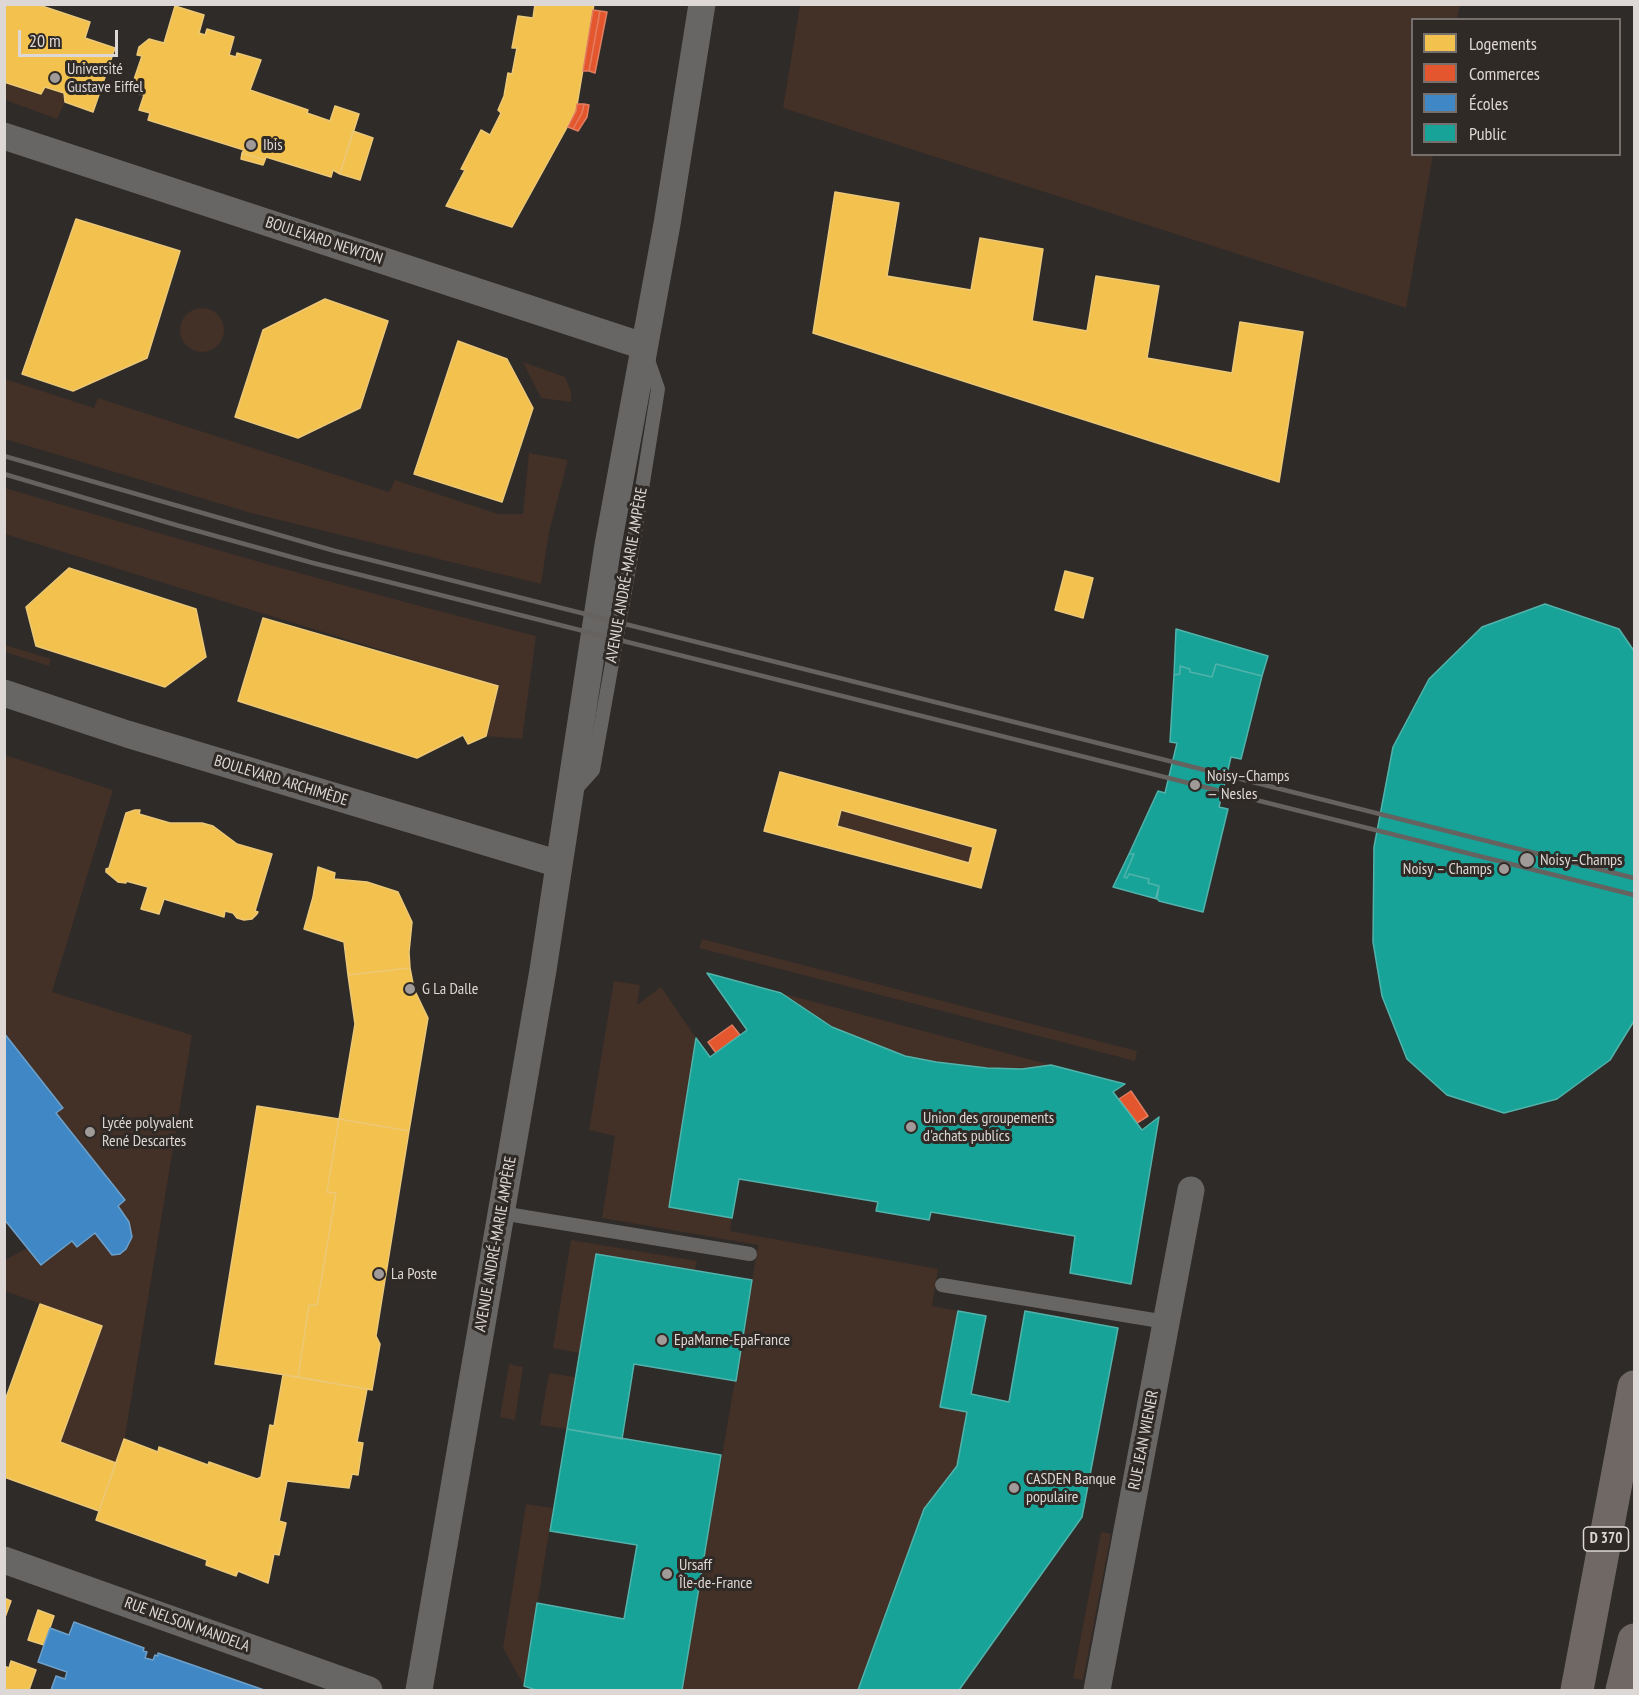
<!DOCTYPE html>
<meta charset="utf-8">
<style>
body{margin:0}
#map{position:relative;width:1639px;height:1695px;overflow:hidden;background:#2e2b29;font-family:"PT Sans Narrow",sans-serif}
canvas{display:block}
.frame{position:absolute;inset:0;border:6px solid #ddd8d6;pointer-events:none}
.legend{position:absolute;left:1411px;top:18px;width:210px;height:138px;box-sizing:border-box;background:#302a27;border:2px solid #75706d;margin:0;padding:8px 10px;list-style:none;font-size:18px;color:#ddd8d6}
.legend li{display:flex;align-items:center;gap:12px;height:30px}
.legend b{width:30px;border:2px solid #75706d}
.scale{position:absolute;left:18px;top:30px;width:100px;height:27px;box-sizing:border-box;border:3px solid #ddd8d6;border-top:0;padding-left:8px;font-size:18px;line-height:21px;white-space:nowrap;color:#ddd8d6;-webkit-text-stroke:4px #302a27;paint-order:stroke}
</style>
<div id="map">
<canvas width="1639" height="1695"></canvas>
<div class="frame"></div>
<ul class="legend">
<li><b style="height:16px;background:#f2c14e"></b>Logements</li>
<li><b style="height:16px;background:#e4572e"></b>Commerces</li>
<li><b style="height:16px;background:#3f88c5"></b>Écoles</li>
<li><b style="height:16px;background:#17a398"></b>Public</li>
</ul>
<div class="scale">20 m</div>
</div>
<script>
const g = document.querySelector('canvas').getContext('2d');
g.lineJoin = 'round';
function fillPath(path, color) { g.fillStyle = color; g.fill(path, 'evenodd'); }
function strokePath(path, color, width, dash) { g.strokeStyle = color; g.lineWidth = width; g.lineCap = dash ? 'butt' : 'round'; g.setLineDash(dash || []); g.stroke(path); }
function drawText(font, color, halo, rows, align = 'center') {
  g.font = font + ' "PT Sans Narrow",sans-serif'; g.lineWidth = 6; g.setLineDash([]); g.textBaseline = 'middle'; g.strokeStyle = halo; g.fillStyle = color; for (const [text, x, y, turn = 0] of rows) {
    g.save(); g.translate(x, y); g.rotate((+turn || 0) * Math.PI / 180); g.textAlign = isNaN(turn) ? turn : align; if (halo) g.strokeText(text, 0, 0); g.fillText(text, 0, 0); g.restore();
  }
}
fillPath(new Path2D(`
 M 800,5 L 1460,5 L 1457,19 L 1412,20 L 1412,154 L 1433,155 L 1406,308 L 783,108 Z
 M 4,82 L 41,94 L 45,87 L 64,93 L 65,102 L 57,119 L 5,100 Z
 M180 330a22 22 0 1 1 44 0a22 22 0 1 1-44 0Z
 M 523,362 L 565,377 L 571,391 L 571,402 L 541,398 Z
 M 5,379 L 94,408 L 98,398 L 389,492 L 395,480 L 498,514 L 523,514 L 529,453 L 568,460 L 549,532 L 541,584 L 251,513 L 5,439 Z
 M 5,488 C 181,540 357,591 536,636 L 522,739 L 486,736 L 498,686 L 5,534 Z
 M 5,645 L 51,659 L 49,666 L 5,652 Z
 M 5,755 L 113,790 L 52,992 L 192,1035 L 124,1442 L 116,1463 L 60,1442 L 102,1326 L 5,1291 L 5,1260 L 27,1248 L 42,1265 L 72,1241 L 77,1247 L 95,1233 L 111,1254 L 114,1255 C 143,1246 130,1222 118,1206 L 125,1200 L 56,1113 L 63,1107 L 5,1033 Z
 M 841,810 L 973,847 L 969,863 L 837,826 Z
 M 702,939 L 1137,1051 L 1135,1061 L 699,948 Z
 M 614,981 L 640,985 L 637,1005 L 661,987 L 696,1038 L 670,1207 L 732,1218 L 730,1231 L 938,1269 L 932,1306 L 958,1311 L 940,1407 L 967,1412 L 957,1466 L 924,1509 L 858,1690 L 682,1690 L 758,1245 L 602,1218 L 615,1136 L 589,1130 Z
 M 781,993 L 1051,1065 C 977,1075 898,1062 831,1026 C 813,1017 797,1005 781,993 Z
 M 571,1240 L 697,1261 L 695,1270 L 596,1254 L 579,1353 L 553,1348 Z
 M 509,1364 L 523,1367 L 515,1420 L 500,1417 Z
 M 549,1373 L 575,1377 L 567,1429 L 540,1425 Z
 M 526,1504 L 553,1508 L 524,1686 L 503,1648 Z
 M 1101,1532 L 1111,1534 L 1083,1680 L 1073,1678 Z`), '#433027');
const homes = new Path2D(`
 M 4,4 L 36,4 L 90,22 L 85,38 L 115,48 L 93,112 L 65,102 L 64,93 L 45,87 L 41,94 L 4,82 Z
 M 535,4 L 594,4 L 576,111 L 512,227 L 446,206 L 465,170 L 461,169 L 481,130 L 490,135 L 501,113 L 498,110 L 504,96 L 508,73 L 512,74 L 517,48 L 512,48 L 518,16 L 533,18 Z
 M 175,6 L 204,15 L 199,33 L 205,35 L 207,29 L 234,37 L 229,55 L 236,57 L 237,53 L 261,60 L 250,90 L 308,110 L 307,113 L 330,121 L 335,106 L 359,114 L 340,174 L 333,170 L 331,177 L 266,157 L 265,160 L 242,153 L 244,150 L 148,120 L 150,113 L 139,110 L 144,95 L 130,91 L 142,56 L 137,55 L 139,47 L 149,39 L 164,43 Z
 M 353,131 L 373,138 L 360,180 L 340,174 Z
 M 242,153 L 265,160 L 263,165 L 241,159 Z
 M 835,192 L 899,203 L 887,276 L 971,290 L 980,238 L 1043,249 L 1032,321 L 1087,331 L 1096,276 L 1159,286 L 1147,358 L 1232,373 L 1240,322 L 1303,332 L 1279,482 L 813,333 Z
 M 76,219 L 180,251 L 147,358 L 73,391 L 22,374 Z
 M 325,299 L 388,321 L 360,408 L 298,438 L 235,417 L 263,330 Z
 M 458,341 L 507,359 L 533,408 L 502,502 L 414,474 Z
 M 69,568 L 196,609 L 206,657 L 165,687 L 36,646 L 26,607 Z
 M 1065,571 L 1093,578 L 1083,618 L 1055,610 Z
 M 263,618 L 498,686 L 486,736 L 468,744 L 463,735 L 417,758 L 238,701 Z
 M 780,772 L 996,830 L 981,888 L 764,831 ZM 841,810 L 973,847 L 969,863 L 837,826 Z
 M 135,810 L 140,810 L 139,814 L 170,823 L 202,823 L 213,826 L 237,844 L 272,854 L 255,911 L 258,912 L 257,914 L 252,919 L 244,920 L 237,918 L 233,913 L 225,911 L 224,917 L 164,899 L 159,914 L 141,909 L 148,887 L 126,881 L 126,883 L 118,882 L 106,872 L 106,869 L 109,868 L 126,813 Z
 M 318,867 L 335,873 L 334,879 L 367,882 L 398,892 L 412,922 L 409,952 L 410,968 L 348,975 L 344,942 L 304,929 L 313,897 Z
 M 410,968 L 414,989 L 428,1018 L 409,1131 L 339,1119 L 355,1024 L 348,975 Z
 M 257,1106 L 339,1119 L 327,1192 L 336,1193 L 317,1305 L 309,1305 L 298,1377 L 215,1364 Z
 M 339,1119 L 409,1131 L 376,1336 L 380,1344 L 372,1390 L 298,1377 L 309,1305 L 317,1305 L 336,1193 L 327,1192 Z
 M 40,1304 L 102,1326 L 60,1442 L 116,1463 L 99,1511 L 4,1477 L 4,1403 Z
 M 283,1375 L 367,1389 L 357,1442 L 363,1443 L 358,1475 L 352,1474 L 349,1488 L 287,1481 L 279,1521 L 286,1523 L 279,1555 L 274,1554 L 268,1583 L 238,1571 L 236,1576 L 206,1565 L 207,1560 L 96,1520 L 124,1439 L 158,1452 L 159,1447 L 208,1465 L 209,1462 L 257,1479 L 261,1477 L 270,1425 L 274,1426 Z
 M 4,1598 L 11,1601 L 4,1620 Z
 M 38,1610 L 54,1616 L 44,1645 L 28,1640 Z
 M 11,1661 L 36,1670 L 29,1690 L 4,1690 L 4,1666 L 9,1668 Z`);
fillPath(homes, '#f2c14e');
strokePath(homes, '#ecc877', 1.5);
const shops = new Path2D(`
 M 593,10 L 600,11 L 589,71 L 583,71 Z
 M 600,11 L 607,12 L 595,73 L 589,71 Z
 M 577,104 L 584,104 L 582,113 L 573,129 L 568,127 L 576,111 Z
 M 584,104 L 589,105 L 587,117 L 578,131 L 573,129 L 582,113 Z
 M 732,1025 L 740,1035 L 716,1053 L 708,1042 Z
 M 1131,1091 L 1148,1116 L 1137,1123 L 1119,1099 Z`);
fillPath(shops, '#e4572e');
strokePath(shops, '#e27e60', 1.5);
const schools = new Path2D(`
 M 4,1033 L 63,1108 L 56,1113 L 125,1200 L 118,1206 L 129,1222 L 132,1237 L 126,1249 L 120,1254 L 112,1255 L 95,1233 L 77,1247 L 72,1241 L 41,1265 L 4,1219 Z
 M 74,1622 L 144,1648 L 143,1651 L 147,1652 L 145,1658 L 153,1660 L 155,1655 L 158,1656 L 158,1653 L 264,1690 L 51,1690 L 56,1676 L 65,1679 L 67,1672 L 38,1662 L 50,1628 L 69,1635 Z`);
fillPath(schools, '#3f88c5');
strokePath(schools, '#6ea0ca', 1.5);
const public = new Path2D(`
 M 1545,604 L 1619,629 L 1634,651 L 1634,1021 L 1610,1060 L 1557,1099 L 1504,1113 L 1447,1095 L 1407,1059 L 1382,996 L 1373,942 L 1374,847 L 1393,747 L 1429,679 L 1482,627 Z
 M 1176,629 L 1268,656 L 1262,676 L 1216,664 L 1212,677 L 1190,672 L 1190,669 L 1180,666 L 1180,674 L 1174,675 Z
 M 1216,664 L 1262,676 L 1241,759 L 1231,757 L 1219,807 L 1228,809 L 1203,912 L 1159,901 L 1156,897 L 1159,886 L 1148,883 L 1149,879 L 1129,874 L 1127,878 L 1124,877 L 1134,854 L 1129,854 L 1158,791 L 1165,793 L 1177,743 L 1170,742 L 1174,675 L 1180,674 L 1180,666 L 1190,669 L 1190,672 L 1212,677 Z
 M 1129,854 L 1134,854 L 1124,877 L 1127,878 L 1129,874 L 1149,879 L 1148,883 L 1159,886 L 1157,899 L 1113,887 Z
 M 707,973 L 781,993 L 832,1027 L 905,1056 L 936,1062 L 987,1068 L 1022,1069 L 1051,1065 L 1125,1084 L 1113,1092 L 1142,1130 L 1159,1117 L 1131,1284 L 1070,1273 L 1075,1236 L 931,1212 L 929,1220 L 876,1211 L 878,1202 L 739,1179 L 732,1218 L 669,1207 L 696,1038 L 710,1057 L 747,1030 Z
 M 596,1254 L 752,1280 L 736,1381 L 634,1364 L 622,1439 L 567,1429 Z
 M 958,1311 L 986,1316 L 971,1394 L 1009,1402 L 1025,1311 L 1118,1328 L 1082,1517 L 959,1690 L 858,1690 L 924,1509 L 957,1466 L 967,1412 L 940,1407 Z
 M 567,1429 L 721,1455 L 682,1690 L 536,1690 L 524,1686 L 537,1603 L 624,1619 L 637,1545 L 550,1531 Z`);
fillPath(public, '#17a398');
strokePath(public, '#52b3ab', 1.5);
strokePath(new Path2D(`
 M 574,791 L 593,770 L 632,551 L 658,389 L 647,357
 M 501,1213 L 750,1254
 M 942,1285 L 1166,1322`), '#686664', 14);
strokePath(new Path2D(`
 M 4,136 L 643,346
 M 4,693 L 127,734 L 559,864
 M 4,1560 L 369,1690
 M 419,1690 L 543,970 L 608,545 L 667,224 L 702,4
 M 1097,1690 L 1191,1190`), '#686664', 27);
strokePath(new Path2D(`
 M 1577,1690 L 1634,1387
 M 1622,1690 L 1634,1640`), '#6f6865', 33);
strokePath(new Path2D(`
 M 4,456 L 335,551 L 1634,878
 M 4,474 L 176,525 L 313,563 L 1634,895`), '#656260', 4.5);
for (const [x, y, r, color] of [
 [55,78,6,"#a09b99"],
 [251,145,6,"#a09b99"],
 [1195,785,6,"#a09b99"],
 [1527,860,8,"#a09b99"],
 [1504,869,6,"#a09b99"],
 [410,989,6,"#a09b99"],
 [911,1127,6,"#a09b99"],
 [90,1132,6,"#a09b99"],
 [379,1274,6,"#a09b99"],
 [662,1340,6,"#a09b99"],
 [1014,1488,6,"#a09b99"],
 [667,1574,6,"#a09b99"]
]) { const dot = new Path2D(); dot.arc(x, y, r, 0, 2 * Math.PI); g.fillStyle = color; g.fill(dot); strokePath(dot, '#302a27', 2); }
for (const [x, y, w] of [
 [1606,1539,45]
]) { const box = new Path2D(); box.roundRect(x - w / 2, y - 12, w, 24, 4.5); g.fillStyle = '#302a27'; g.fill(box); strokePath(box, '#ddd8d6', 1.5); }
drawText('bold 15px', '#ddd8d6', null, [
 ["D 370",1606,1539]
]);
drawText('16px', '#ddd8d6', '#302a27', [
 ["Université",67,69],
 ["Gustave Eiffel",67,87],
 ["Ibis",263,145],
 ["Noisy–Champs",1207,776],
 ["— Nesles",1207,794],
 ["Noisy–Champs",1540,860],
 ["Noisy – Champs",1492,869,"right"],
 ["G La Dalle",422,989],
 ["Union des groupements",923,1118],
 ["d'achats publics",923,1136],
 ["Lycée polyvalent",102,1123],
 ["René Descartes",102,1141],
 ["La Poste",391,1274],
 ["EpaMarne-EpaFrance",674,1340],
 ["CASDEN Banque",1026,1479],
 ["populaire",1026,1497],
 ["Ursaff",679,1565],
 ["Île-de-France",679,1583]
], 'left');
drawText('16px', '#ddd8d6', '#302a27', [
 ["BOULEVARD NEWTON",324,241,18],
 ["AVENUE ANDRÉ-MARIE AMPÈRE",627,575,-80],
 ["BOULEVARD ARCHIMÈDE",281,781,17],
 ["AVENUE ANDRÉ-MARIE AMPÈRE",496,1244,-80],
 ["RUE JEAN WIENER",1144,1440,-79],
 ["RUE NELSON MANDELA",187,1625,20]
]);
</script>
